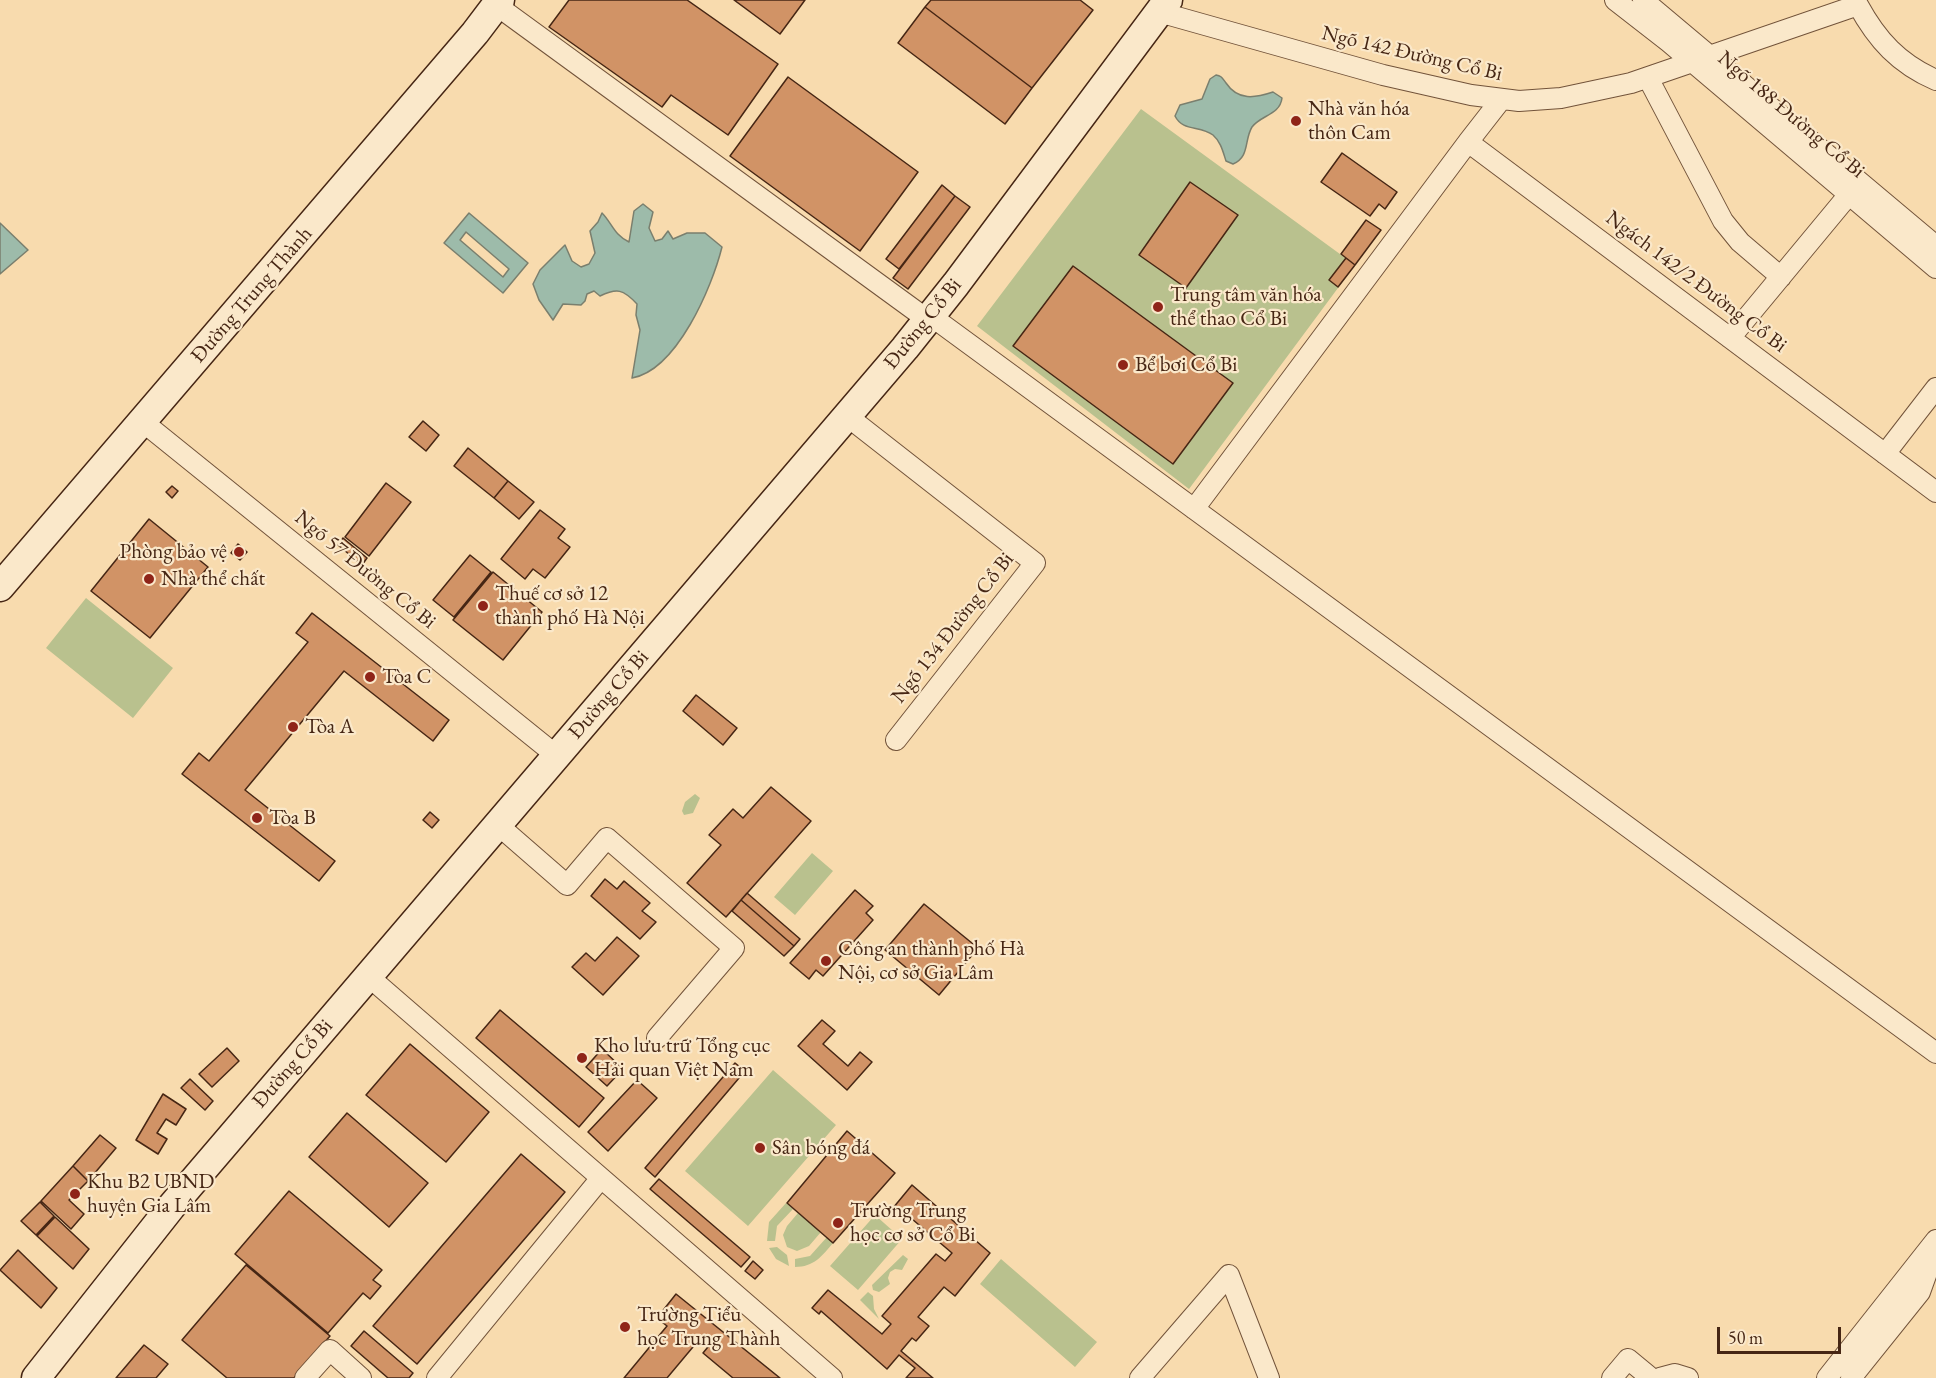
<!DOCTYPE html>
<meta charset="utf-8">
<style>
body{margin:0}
#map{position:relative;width:1936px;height:1378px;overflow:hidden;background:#f8dbae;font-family:"EB Garamond",serif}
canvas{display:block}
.scale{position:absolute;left:1717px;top:1327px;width:124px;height:27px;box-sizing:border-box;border:3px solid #462614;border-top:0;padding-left:8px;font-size:18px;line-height:21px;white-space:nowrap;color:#462614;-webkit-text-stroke:4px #fae8ca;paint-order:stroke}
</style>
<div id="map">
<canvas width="1936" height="1378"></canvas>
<div class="scale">50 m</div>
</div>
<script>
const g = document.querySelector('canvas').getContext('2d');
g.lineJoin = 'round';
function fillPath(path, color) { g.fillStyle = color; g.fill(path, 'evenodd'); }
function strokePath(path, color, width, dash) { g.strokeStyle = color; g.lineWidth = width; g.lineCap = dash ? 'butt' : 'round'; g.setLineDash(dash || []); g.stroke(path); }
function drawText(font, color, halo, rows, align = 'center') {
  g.font = font + ' "EB Garamond",serif'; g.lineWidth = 4.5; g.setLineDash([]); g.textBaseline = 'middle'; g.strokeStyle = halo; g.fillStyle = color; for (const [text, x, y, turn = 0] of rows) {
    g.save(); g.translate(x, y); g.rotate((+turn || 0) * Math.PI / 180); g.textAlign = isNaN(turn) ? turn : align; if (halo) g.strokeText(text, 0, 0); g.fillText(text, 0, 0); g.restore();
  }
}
fillPath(new Path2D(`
 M 1141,109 L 1355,265 L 1189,489 L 977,326 Z
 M 86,598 L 173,668 L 133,718 L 46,648 Z
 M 695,794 L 700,798 L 693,813 L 684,815 L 682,811 L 685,802 Z
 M 812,853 L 833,871 L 795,915 L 774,897 Z
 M 773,1070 L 836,1125 L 748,1226 L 685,1171 Z
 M 786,1203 L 793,1209 L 777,1226 L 775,1241 L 767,1241 L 769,1222 Z
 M 798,1213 L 821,1232 L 809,1246 L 797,1251 L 787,1247 L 783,1235 L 787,1226 Z
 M 875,1215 L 902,1239 L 858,1290 L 830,1266 Z
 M 827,1237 L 833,1243 C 822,1256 814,1267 795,1267 L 795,1259 L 810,1256 Z
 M 777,1247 L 787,1255 L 789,1266 L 776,1259 L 769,1248 Z
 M 903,1255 L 908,1259 L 902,1270 L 895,1269 L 890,1272 L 888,1278 L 890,1284 L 879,1292 L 873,1290 L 872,1285 Z
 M 1001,1259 L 1097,1342 L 1075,1367 L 980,1284 Z
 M 868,1292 L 873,1296 L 874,1309 L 879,1319 L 860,1300 Z`), '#b9c18e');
const water = new Path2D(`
 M 1216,75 C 1222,76 1222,78 1226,83 C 1238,101 1255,98 1273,92 L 1282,98 C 1280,115 1261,115 1252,127 C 1244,140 1250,157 1233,164 L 1226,161 C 1223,152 1221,142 1213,135 C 1200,125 1183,132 1175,116 L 1180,105 L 1202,99 L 1210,79 Z
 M 643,204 L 653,212 L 649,228 L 655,241 L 662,239 L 668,231 L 673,239 L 687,233 L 705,233 L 722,247 C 712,287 677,370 632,378 L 640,330 L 636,315 L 637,304 C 623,289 617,288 600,296 L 594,291 L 587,294 L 585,301 L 581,305 L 563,304 L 553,320 L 539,300 L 533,284 L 540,270 L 565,245 L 572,261 L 581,267 L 589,264 L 595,253 L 590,231 L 598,222 L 602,213 C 612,223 614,235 629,242 L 634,211 Z
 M 469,213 L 528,263 L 503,293 L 444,243 ZM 466,232 L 509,269 L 503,277 L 460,240 Z
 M 0,223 L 28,250 L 0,274 Z`);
fillPath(water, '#9dbbaa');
strokePath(water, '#7a7f6e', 1.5);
const building = new Path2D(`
 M 569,0 L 687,0 L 778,64 L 728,135 L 671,95 L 662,107 L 549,27 Z
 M 734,0 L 805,0 L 780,34 Z
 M 931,0 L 1080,0 L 1093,10 L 1032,88 L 925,7 Z
 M 925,7 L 1032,88 L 1005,124 L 898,43 Z
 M 788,77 L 918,172 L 860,251 L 730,156 Z
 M 1342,153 L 1397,192 L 1385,209 L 1379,204 L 1370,216 L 1321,182 Z
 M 1190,182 L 1238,215 L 1186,288 L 1139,255 Z
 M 942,185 L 955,196 L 899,269 L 886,259 Z
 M 955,196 L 970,207 L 908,289 L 893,278 Z
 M 1366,220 L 1381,230 L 1355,265 L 1341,254 Z
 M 1346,258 L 1355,265 L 1338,287 L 1329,280 Z
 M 1073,266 L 1233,383 L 1173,464 L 1013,346 Z
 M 423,421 L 439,435 L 426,451 L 409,437 Z
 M 468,448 L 508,481 L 494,498 L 454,466 Z
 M 508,481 L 534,502 L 519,519 L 494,498 Z
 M 386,483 L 411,502 L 369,556 L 345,537 Z
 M 172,486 L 178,491 L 172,498 L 166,492 Z
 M 540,510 L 565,529 L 558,538 L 570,547 L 545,578 L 533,569 L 525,579 L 501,559 Z
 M 149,519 L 208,567 L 150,638 L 91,591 Z
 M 343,538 L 367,558 L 362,565 L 338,545 Z
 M 238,544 L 247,552 L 240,560 L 231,553 Z
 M 470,555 L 491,572 L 454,617 L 433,600 Z
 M 493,572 L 542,612 L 503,660 L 453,620 Z
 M 312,613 L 449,720 L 433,741 L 344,671 L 245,790 L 335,861 L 319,881 L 182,774 L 199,753 L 209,761 L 308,642 L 296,633 Z
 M 696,695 L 737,728 L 723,745 L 683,711 Z
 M 771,787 L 811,821 L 726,917 L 687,883 L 721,845 L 709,835 L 733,809 L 743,818 Z
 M 430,812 L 439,820 L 432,828 L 423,820 Z
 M 605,879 L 617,889 L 624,881 L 650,903 L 642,911 L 656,922 L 640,939 L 591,896 Z
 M 855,890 L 873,906 L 866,913 L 873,920 L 823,976 L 816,970 L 809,979 L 790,963 Z
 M 747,893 L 800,939 L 794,946 L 741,900 Z
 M 741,900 L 794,946 L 784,956 L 732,911 Z
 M 924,904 L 978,948 L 939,995 L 885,950 Z
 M 617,937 L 639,956 L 603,995 L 572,967 L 586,953 L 595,961 Z
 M 500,1010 L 604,1098 L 579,1127 L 476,1038 Z
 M 822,1020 L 835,1031 L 823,1044 L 848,1066 L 860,1052 L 872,1062 L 847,1090 L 798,1046 Z
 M 410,1044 L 489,1112 L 446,1162 L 366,1095 Z
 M 227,1048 L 239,1061 L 212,1087 L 199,1074 Z
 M 602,1049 L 623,1069 L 607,1086 L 586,1067 Z
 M 735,1063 L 745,1071 L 655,1177 L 645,1168 Z
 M 190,1079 L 213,1101 L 205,1110 L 181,1088 Z
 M 637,1080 L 657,1098 L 608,1151 L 588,1132 Z
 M 163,1094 L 186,1109 L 176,1125 L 166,1119 L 157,1133 L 167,1139 L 158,1154 L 136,1140 Z
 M 347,1113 L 428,1183 L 389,1227 L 309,1157 Z
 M 847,1131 L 895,1173 L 833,1243 L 787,1203 Z
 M 100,1135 L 116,1148 L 88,1181 L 73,1166 Z
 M 521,1154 L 565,1192 L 417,1364 L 373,1326 Z
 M 73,1166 L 88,1181 L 69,1200 L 84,1214 L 71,1229 L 41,1201 Z
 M 659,1179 L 750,1257 L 741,1267 L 650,1189 Z
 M 912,1185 L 990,1253 L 955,1296 L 944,1287 L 918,1317 L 929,1326 L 916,1341 L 912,1338 L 901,1351 L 933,1378 L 906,1378 L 915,1368 L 899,1355 L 887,1369 L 821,1311 L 819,1314 L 812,1308 L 828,1290 L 882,1334 L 891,1324 L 882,1316 L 936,1254 L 945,1261 L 952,1253 L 905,1213 L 902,1216 L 893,1208 Z
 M 289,1191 L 382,1270 L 373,1280 L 381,1286 L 370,1299 L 363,1293 L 328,1333 L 235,1254 Z
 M 40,1202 L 54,1216 L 36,1235 L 21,1221 Z
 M 55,1217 L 89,1249 L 73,1269 L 37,1236 Z
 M 18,1250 L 57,1288 L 41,1308 L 0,1270 Z
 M 753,1261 L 763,1270 L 755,1279 L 745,1271 Z
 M 246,1265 L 330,1336 L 294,1378 L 227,1378 L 182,1340 Z
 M 676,1294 L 780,1378 L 733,1378 L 703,1353 L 712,1342 L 703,1335 L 667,1378 L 624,1378 L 667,1326 L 657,1318 Z
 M 364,1331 L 413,1373 L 409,1378 L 388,1378 L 351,1346 Z
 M 144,1345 L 168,1364 L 156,1378 L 116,1378 Z`);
fillPath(building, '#d19366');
strokePath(building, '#462614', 1.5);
const street = new Path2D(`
 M 1615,0 L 1669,42 L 1936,268
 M 1643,0 L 1936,246
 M 496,5 L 928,320
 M 1159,12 L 1383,75 L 1471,95 L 1519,101 L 1561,98 L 1631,83 L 1858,5 C 1877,40 1899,64 1936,80
 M 1648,78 L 1723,221 L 1740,242 L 1781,277
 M 1500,101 L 1468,142 L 1936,492
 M 931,316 L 1936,1053
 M 1730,338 L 1856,186
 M 847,416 L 1035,563 L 896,740
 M 143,422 L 557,756
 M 1885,454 L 1936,388
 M 1194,509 L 1468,142
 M 498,825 L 567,885 L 607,838 L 734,948 L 657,1038
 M 368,976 L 832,1378
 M 305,1378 L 330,1350 L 361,1378
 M 437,1378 L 601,1178
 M 1140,1378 L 1229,1275 L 1269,1378
 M 1612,1378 L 1628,1359 L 1651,1378
 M 1660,1378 L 1675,1374 L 1688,1378
 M 1827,1378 L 1936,1240
 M 1851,1378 L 1920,1292 L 1935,1250`);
const secondary = new Path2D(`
 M 0,587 L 475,33 L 500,0
 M 36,1378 L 171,1207 L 905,348 L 956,284 L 1168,0`);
strokePath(street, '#72533a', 22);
strokePath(secondary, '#462614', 31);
strokePath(street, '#fae8ca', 20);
strokePath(secondary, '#fae8ca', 28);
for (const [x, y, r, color] of [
 [1296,121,6,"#8f2418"],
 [1158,307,6,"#8f2418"],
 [1123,365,6,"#8f2418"],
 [239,552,6,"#8f2418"],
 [149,579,6,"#8f2418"],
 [483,606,6,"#8f2418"],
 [370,677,6,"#8f2418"],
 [293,727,6,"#8f2418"],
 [257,818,6,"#8f2418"],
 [826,961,6,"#8f2418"],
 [582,1058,6,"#8f2418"],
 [760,1148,6,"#8f2418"],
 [75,1194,6,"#8f2418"],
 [838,1223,6,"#8f2418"],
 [625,1327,6,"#8f2418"]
]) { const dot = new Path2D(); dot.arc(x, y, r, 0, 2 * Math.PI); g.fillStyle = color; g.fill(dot); strokePath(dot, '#fae8ca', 2); }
drawText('21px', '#462614', '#fae8ca', [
 ["Ngõ 142 Đường Cổ Bi",1412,54,13],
 ["Ngõ 188 Đường Cổ Bi",1791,115,40],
 ["Ngách 142/2 Đường Cổ Bi",1696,282,37],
 ["Đường Trung Thành",252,295,-49],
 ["Đường Cổ Bi",923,324,-51],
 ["Ngõ 57 Đường Cổ Bi",365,570,39],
 ["Ngõ 134 Đường Cổ Bi",953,628,-52],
 ["Đường Cổ Bi",609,695,-49],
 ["Đường Cổ Bi",293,1064,-49]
]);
drawText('21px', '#462614', '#fae8ca', [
 ["Nhà văn hóa",1308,109],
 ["thôn Cam",1308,133],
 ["Trung tâm văn hóa",1170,295],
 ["thể thao Cổ Bi",1170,319],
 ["Bể bơi Cổ Bi",1135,365],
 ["Phòng bảo vệ",227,552,"right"],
 ["Nhà thể chất",161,579],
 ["Thuế cơ sở 12",495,594],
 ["thành phố Hà Nội",495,618],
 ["Tòa C",382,677],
 ["Tòa A",305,727],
 ["Tòa B",269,818],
 ["Công an thành phố Hà",838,949],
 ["Nội, cơ sở Gia Lâm",838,973],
 ["Kho lưu trữ Tổng cục",594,1046],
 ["Hải quan Việt Nam",594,1070],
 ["Sân bóng đá",772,1148],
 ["Khu B2 UBND",87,1182],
 ["huyện Gia Lâm",87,1206],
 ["Trường Trung",850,1211],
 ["học cơ sở Cổ Bi",850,1235],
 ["Trường Tiểu",637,1315],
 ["học Trung Thành",637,1339]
], 'left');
</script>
